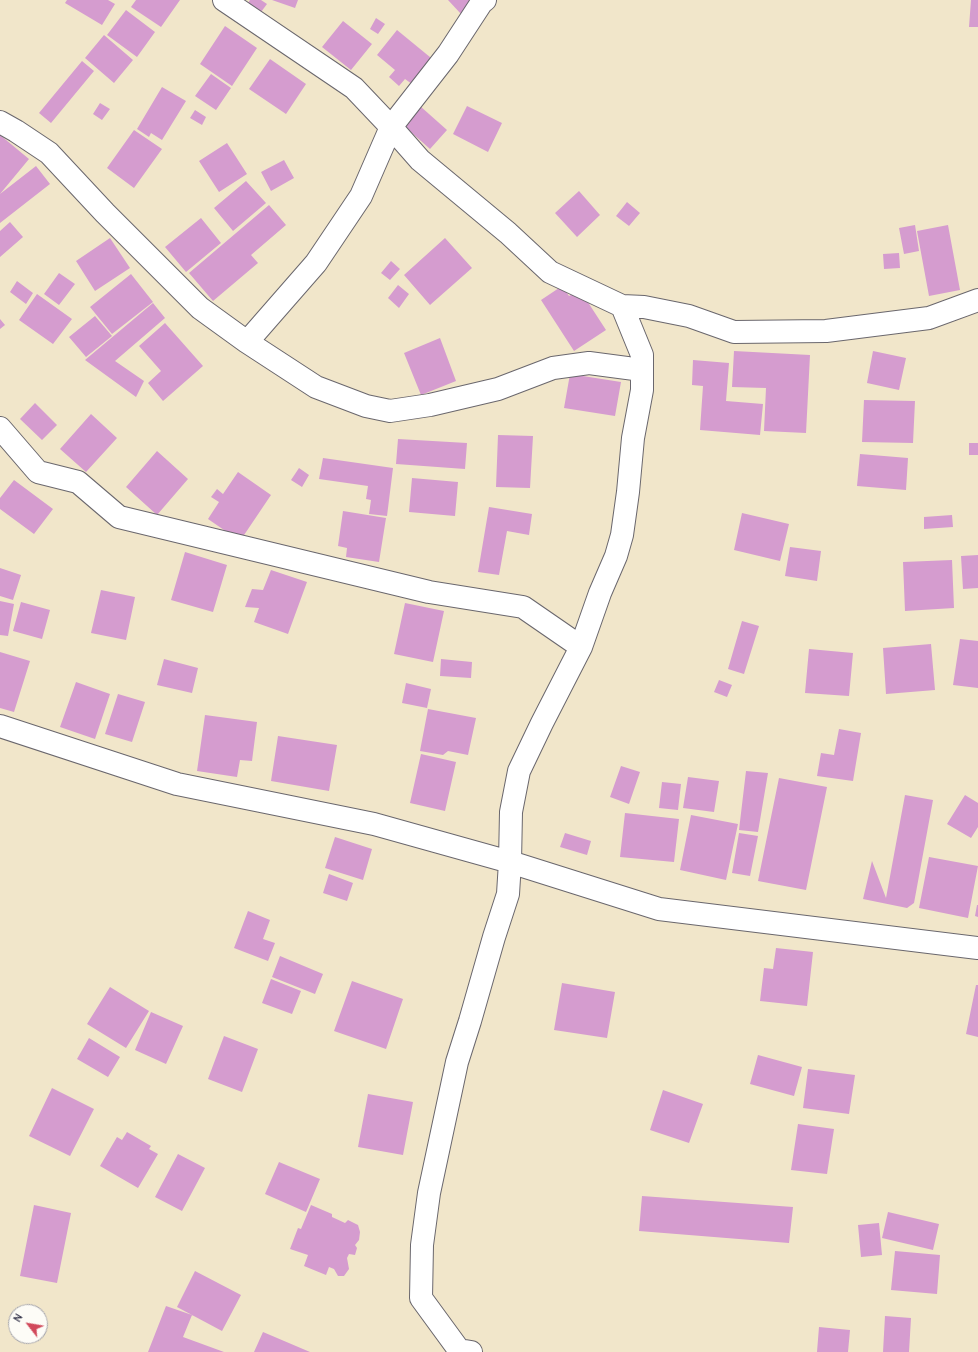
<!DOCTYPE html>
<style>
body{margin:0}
#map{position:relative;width:978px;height:1352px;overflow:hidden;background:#f1e6ca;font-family:"Comic Neue",sans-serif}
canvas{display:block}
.north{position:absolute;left:8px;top:1304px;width:40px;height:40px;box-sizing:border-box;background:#fdfcf7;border:1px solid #a5a5ac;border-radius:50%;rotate:301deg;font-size:11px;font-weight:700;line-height:16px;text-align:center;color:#22223b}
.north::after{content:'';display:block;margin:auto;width:14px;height:18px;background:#d1495b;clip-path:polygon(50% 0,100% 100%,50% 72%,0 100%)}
</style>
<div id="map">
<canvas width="978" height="1352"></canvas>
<div class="north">N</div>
</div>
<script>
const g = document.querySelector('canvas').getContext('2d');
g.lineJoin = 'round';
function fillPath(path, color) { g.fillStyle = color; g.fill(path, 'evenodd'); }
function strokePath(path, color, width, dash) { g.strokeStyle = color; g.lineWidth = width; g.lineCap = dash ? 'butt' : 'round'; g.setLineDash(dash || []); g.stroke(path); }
fillPath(new Path2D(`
 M 67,0 L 108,0 L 115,4 L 102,25 L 65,3 Z
 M 136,0 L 180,0 L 161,27 L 131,7 Z
 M 250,0 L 261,0 L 267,4 L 261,12 L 248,3 Z
 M 272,0 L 298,0 L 295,8 Z
 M 448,0 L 477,0 L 461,14 Z
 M 971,0 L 978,0 L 978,27 L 969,27 Z
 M 126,10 L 155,32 L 137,57 L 107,35 Z
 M 376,18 L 385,24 L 378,34 L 370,29 Z
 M 343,21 L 372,44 L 351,70 L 322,47 Z
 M 225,26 L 257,48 L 232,86 L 200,64 Z
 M 397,30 L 436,62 L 416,87 L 405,79 L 399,86 L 389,77 L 395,70 L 377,55 Z
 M 104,35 L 133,60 L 114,83 L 85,58 Z
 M 270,59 L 306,84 L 286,114 L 249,89 Z
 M 82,61 L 94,71 L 51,123 L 39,113 Z
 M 211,74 L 231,88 L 216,110 L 195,96 Z
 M 162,87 L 186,101 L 162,140 L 151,133 L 149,137 L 137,129 Z
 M 100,103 L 110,109 L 102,120 L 93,114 Z
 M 420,106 L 447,130 L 430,149 L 403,125 Z
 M 467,106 L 502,123 L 488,152 L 453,134 Z
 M 195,110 L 206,117 L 202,125 L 190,118 Z
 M 134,130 L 162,149 L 134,188 L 107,168 Z
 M 0,135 L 29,159 L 0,194 Z
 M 227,143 L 247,174 L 219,192 L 199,161 Z
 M 284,160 L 294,178 L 271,191 L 261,172 Z
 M 36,166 L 50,184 L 0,223 L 0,194 Z
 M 246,181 L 266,203 L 233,231 L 214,208 Z
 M 579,191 L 600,215 L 577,237 L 555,213 Z
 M 627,202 L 640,213 L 629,226 L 616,216 Z
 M 269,205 L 286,225 L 251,255 L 258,263 L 213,301 L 189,273 Z
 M 201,218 L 221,243 L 186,272 L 165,247 Z
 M 10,222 L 23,237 L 0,257 L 0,231 Z
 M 915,225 L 919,251 L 904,254 L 899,228 Z
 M 948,225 L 960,290 L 929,296 L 917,231 Z
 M 110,238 L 130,268 L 95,291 L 76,261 Z
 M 445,238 L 472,268 L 430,305 L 404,275 Z
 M 899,253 L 900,268 L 884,269 L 883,254 Z
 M 391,261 L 400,269 L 390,280 L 381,273 Z
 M 59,273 L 75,284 L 59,305 L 44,294 Z
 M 131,274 L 153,302 L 112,334 L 90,307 Z
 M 17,281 L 33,293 L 26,304 L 10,292 Z
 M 398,285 L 409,294 L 399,308 L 388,298 Z
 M 562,286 L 569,296 L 580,290 L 606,330 L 574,351 L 541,300 Z
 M 37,294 L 72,319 L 53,344 L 19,320 Z
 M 153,303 L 165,318 L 115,361 L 144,381 L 136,397 L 85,360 Z
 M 95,316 L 112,336 L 86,357 L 69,337 Z
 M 0,319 L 5,325 L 0,329 Z
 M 165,323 L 203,366 L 163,401 L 148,383 L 161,371 L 139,346 Z
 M 440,338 L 456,381 L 421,395 L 404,353 Z
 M 734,351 L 810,355 L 806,433 L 764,431 L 766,388 L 732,387 Z
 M 873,351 L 906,358 L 899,390 L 867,383 Z
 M 693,360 L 729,363 L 726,401 L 763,404 L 760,435 L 700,430 L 703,386 L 692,385 Z
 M 570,374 L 621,382 L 615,416 L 564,408 Z
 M 864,400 L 915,401 L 913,443 L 862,442 Z
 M 35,403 L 57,425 L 42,440 L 20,419 Z
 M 91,414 L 117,438 L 86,472 L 60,449 Z
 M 498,435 L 533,436 L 530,488 L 496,487 Z
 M 398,439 L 467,443 L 465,469 L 396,464 Z
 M 969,443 L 978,443 L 978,455 L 969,455 Z
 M 157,451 L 188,479 L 157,515 L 126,487 Z
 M 860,454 L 908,458 L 906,490 L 857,486 Z
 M 323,458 L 393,468 L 387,516 L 369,514 L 371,500 L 366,499 L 368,486 L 319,479 Z
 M 299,468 L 309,475 L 302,487 L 291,480 Z
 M 238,472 L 271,495 L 240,541 L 208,519 L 219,502 L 211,497 L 217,489 L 223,494 Z
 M 412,478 L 458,482 L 455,516 L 409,512 Z
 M 14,480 L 53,509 L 34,534 L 0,509 L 0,498 Z
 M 489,507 L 532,514 L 529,535 L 507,531 L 499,575 L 478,572 Z
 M 343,511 L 386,518 L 379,562 L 346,557 L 347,548 L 338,546 Z
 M 742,513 L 789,524 L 780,561 L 734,550 Z
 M 952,515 L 953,527 L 924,529 L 924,517 Z
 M 790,547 L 821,551 L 817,581 L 785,576 Z
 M 185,552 L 227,565 L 213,612 L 171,600 Z
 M 978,555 L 978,588 L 963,589 L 961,556 Z
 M 952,560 L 954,608 L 905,611 L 903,562 Z
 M 0,568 L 21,575 L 13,600 L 0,596 Z
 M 271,570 L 307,582 L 288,634 L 254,622 L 259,608 L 245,607 L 252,589 L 263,590 Z
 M 101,590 L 135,597 L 126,640 L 91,633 Z
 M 0,601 L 14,604 L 8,636 L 0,635 Z
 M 21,602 L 50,610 L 42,639 L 13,631 Z
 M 405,603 L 444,611 L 433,662 L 394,654 Z
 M 742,621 L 759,626 L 744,674 L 728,669 Z
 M 960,639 L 978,641 L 978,688 L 953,685 Z
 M 931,644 L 935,690 L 886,694 L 883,648 Z
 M 809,649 L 853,653 L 849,696 L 805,693 Z
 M 0,652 L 30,661 L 14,712 L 0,708 Z
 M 164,659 L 198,668 L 192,693 L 157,685 Z
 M 441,659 L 472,662 L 471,678 L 440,676 Z
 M 719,680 L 732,685 L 727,697 L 714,692 Z
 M 76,682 L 110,694 L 95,739 L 60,727 Z
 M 406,683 L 431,689 L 427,708 L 402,703 Z
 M 118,694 L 145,702 L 132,742 L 105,734 Z
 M 428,709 L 476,718 L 468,755 L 448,751 L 443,755 L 420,751 Z
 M 205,715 L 257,722 L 252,761 L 240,760 L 237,777 L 197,771 Z
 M 839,729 L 861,733 L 853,781 L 817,776 L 821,753 L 834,755 Z
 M 278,736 L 337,745 L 329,791 L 271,781 Z
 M 421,754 L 456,762 L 445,811 L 410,803 Z
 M 621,766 L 640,772 L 629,804 L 610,797 Z
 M 746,771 L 768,773 L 758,832 L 739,830 Z
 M 688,777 L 719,781 L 714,812 L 683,808 Z
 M 779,778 L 827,787 L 806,890 L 758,881 Z
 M 662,782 L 681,784 L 678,810 L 659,808 Z
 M 905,795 L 933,800 L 914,903 L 907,908 L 863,899 L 872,861 L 886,898 Z
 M 965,795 L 978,803 L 978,827 L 971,838 L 947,824 Z
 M 625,813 L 679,819 L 674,862 L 620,857 Z
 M 691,815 L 738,824 L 726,880 L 680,870 Z
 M 565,833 L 591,841 L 587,855 L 560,847 Z
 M 739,833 L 758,836 L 750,876 L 732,873 Z
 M 335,837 L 372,849 L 363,880 L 325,868 Z
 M 929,857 L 978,866 L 968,918 L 919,908 Z
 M 329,874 L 353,883 L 347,901 L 323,893 Z
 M 977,905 L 978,905 L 978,917 L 975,916 Z
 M 248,911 L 270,920 L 263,939 L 275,943 L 268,961 L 234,948 Z
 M 776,948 L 813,952 L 807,1006 L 760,1001 L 764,968 L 773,969 Z
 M 280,956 L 323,974 L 315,994 L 272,977 Z
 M 271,979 L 301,991 L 292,1014 L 262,1003 Z
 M 352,981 L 403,999 L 386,1049 L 334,1031 Z
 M 562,983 L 615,992 L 607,1038 L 554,1030 Z
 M 976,985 L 978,985 L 978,1037 L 966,1034 Z
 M 110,987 L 149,1011 L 126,1048 L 87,1024 Z
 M 151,1012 L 183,1026 L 166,1064 L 135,1050 Z
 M 224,1036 L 258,1049 L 242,1092 L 208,1079 Z
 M 89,1038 L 120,1057 L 108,1077 L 77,1059 Z
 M 758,1055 L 802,1067 L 794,1096 L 750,1084 Z
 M 808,1069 L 855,1075 L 849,1114 L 803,1108 Z
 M 52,1088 L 94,1109 L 70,1156 L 29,1136 Z
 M 663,1090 L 703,1104 L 689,1143 L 650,1130 Z
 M 368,1094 L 413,1102 L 403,1155 L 358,1147 Z
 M 798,1124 L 834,1129 L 827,1174 L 791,1170 Z
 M 127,1132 L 151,1146 L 149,1149 L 158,1154 L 138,1188 L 100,1166 L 117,1137 L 122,1140 Z
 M 178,1154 L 205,1168 L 182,1211 L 155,1197 Z
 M 279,1162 L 320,1179 L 306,1212 L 265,1194 Z
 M 642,1196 L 793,1207 L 789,1243 L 639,1231 Z
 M 34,1205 L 71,1213 L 57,1283 L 20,1276 Z
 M 311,1205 L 332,1214 L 332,1217 L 345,1223 L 348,1220 L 358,1225 L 360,1232 L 359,1240 L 355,1245 L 357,1248 L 355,1255 L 349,1254 L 347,1258 L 349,1269 L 344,1276 L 338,1276 L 334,1269 L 329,1267 L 326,1275 L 304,1266 L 308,1255 L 290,1249 L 298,1228 L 301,1229 Z
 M 888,1212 L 939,1224 L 933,1250 L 882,1238 Z
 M 879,1223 L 882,1255 L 861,1257 L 858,1225 Z
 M 895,1251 L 940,1255 L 937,1294 L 891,1290 Z
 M 195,1271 L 241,1295 L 222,1331 L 177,1307 Z
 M 166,1306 L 192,1315 L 183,1337 L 224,1352 L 148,1352 Z
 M 885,1316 L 911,1318 L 909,1352 L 883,1352 Z
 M 819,1327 L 850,1330 L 848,1352 L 817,1352 Z
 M 263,1332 L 310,1352 L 254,1352 Z`), '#d59ccf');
const street = new Path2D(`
 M 224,0 L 354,88 L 391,127 L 420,160 L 508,233 L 550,272 L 622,306 L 644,307 L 689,316 L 734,332 L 826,331 L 929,318 L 978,300
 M 0,122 L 16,131 L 49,153 L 105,213 L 200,308 L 247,342 L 316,387 L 366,406 L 390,411 L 430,405 L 498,389 L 553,368 L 589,363 L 642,370
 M 622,306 L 642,355 L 642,390 L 633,438 L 628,492 L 622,535 L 616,556 L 600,593 L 581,647 L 542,723 L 519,771 L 511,812 L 510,862 L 659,909 L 978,948
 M 247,342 L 316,263 L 361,196 L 391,127 L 448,54 L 482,2 L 485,0
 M 0,428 L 38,472 L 78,482 L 119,517 L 429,592 L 523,607 L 581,647
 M 0,726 L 177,784 L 374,824 L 510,862 L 508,894 L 494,937 L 470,1021 L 457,1062 L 429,1193 L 422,1245 L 421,1298 L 459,1350 L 471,1352`);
strokePath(street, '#6a676d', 24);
strokePath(street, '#fff', 22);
</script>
